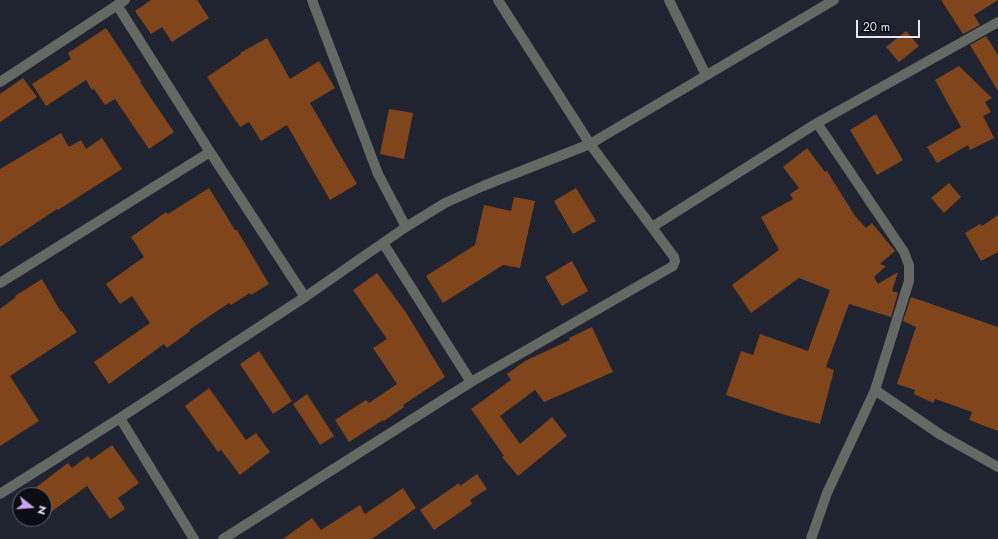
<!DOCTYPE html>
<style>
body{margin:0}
#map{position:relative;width:998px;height:539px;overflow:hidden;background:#202330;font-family:Jost,sans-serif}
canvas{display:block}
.north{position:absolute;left:12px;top:487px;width:40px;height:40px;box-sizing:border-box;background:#0b0d13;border:1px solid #61646b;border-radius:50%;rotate:107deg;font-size:11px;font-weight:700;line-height:16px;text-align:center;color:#e3e6ef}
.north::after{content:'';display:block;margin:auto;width:14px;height:18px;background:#c7a6ef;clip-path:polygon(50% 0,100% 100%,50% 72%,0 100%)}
.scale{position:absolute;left:856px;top:20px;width:64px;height:18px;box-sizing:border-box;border:2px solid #e3e6ef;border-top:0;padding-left:5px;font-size:12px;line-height:14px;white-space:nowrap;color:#e3e6ef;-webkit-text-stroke:3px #0b0d13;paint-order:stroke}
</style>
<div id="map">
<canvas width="998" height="539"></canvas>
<div class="north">N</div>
<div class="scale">20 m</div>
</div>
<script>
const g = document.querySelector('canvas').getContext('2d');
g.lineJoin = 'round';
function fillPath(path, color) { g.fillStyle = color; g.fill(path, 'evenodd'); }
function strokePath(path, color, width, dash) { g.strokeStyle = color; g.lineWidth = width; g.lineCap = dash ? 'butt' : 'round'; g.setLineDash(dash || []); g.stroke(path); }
fillPath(new Path2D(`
 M 151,0 L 197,0 L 209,18 L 172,42 L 162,27 L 151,34 L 135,11 Z
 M 941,0 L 998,0 L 974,15 L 980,25 L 963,34 Z
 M 106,28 L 141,81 L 140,82 L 174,132 L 149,149 L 115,99 L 105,105 L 94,89 L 92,90 L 86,80 L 46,106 L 32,84 L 71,59 L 68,53 Z
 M 906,31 L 919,46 L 899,62 L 886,47 Z
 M 986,36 L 998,55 L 998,91 L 970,45 Z
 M 267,38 L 290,79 L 319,61 L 335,88 L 310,103 L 357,184 L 330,200 L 287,125 L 261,141 L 249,122 L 240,127 L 207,77 L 241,54 L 240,53 Z
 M 959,66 L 992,98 L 985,102 L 991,112 L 983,116 L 994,138 L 970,150 L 968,145 L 937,163 L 927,147 L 961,127 L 935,80 Z
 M 23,78 L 37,97 L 0,122 L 0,94 Z
 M 389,109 L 413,113 L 404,159 L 380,154 Z
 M 876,114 L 903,160 L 877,175 L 850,130 Z
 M 61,133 L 69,147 L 81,140 L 86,149 L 102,138 L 122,169 L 58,210 L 57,209 L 0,247 L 0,169 Z
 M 807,148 L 825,172 L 827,171 L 855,216 L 866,228 L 872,223 L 895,251 L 880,264 L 886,266 L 874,277 L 878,284 L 898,272 L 892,291 L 898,293 L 891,317 L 849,304 L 826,367 L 834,370 L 820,424 L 785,415 L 726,395 L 741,351 L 753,355 L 760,334 L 808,351 L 830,290 L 799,278 L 751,313 L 732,285 L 779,250 L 761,217 L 793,199 L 790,194 L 799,188 L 783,167 Z
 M 949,183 L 961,197 L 944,213 L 931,198 Z
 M 209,188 L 235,230 L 237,230 L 269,284 L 251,295 L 250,293 L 231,305 L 229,303 L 189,330 L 190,331 L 167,348 L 164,344 L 109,384 L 94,362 L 150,323 L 132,296 L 120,304 L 106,284 L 144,257 L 131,237 L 166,212 L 168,214 Z
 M 576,188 L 596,221 L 573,234 L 554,201 Z
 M 514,197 L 535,201 L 520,268 L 503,265 L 443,303 L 426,276 L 475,245 L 484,205 L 511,211 Z
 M 998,215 L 998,252 L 981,261 L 965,233 L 980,224 L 982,226 Z
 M 572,261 L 588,291 L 562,306 L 545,277 Z
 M 377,273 L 407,314 L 445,377 L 403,405 L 404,407 L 384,421 L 383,420 L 349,442 L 335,420 L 366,400 L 369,403 L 397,384 L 373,348 L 387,339 L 353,290 Z
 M 42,279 L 61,312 L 62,311 L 77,332 L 10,376 L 39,421 L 0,446 L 0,309 L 16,297 L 15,296 Z
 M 911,297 L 998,327 L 998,431 L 969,420 L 972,412 L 935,399 L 933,403 L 914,394 L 915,390 L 897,384 L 916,327 L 903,321 Z
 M 592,327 L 613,372 L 544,402 L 535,390 L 500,416 L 520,444 L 552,417 L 567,436 L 518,476 L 502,457 L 504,456 L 471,409 L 511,380 L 507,374 L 525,361 L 570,340 L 569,338 Z
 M 259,351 L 292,401 L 273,414 L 240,364 Z
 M 209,388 L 246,440 L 256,433 L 270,452 L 240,475 L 221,450 L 218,452 L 185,406 Z
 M 307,394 L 334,436 L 320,445 L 293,404 Z
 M 112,445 L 139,483 L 118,498 L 125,509 L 110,519 L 87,486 L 44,517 L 44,495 L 31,495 L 33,493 L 31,491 L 68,463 L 72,468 L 88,456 L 91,460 Z
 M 477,474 L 487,489 L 470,500 L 472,504 L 434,530 L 420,510 L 459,483 L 460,486 Z
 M 403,488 L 416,508 L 372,539 L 283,539 L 312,518 L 321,530 L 360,505 L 365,514 Z`), '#81451b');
strokePath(new Path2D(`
 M 312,0 L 378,174 L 406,227
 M 669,0 L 706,75
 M 117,5 L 210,152 L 305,297
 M 0,82 L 125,0
 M 652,227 L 817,123 L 998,22
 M 383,243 L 471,382
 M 0,283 L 210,152
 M 875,390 L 941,435 L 998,467
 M 120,418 L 194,539
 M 0,494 L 120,418 L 305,297 L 406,227 L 445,203 L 483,186 L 590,144 L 834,0
 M 223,539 L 471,382 L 673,266 L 675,261 L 674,257 L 590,144 L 498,0
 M 811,539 L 827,493 L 875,390 L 909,281 L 909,265 L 904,252 L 817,123`), '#656963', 10);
</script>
